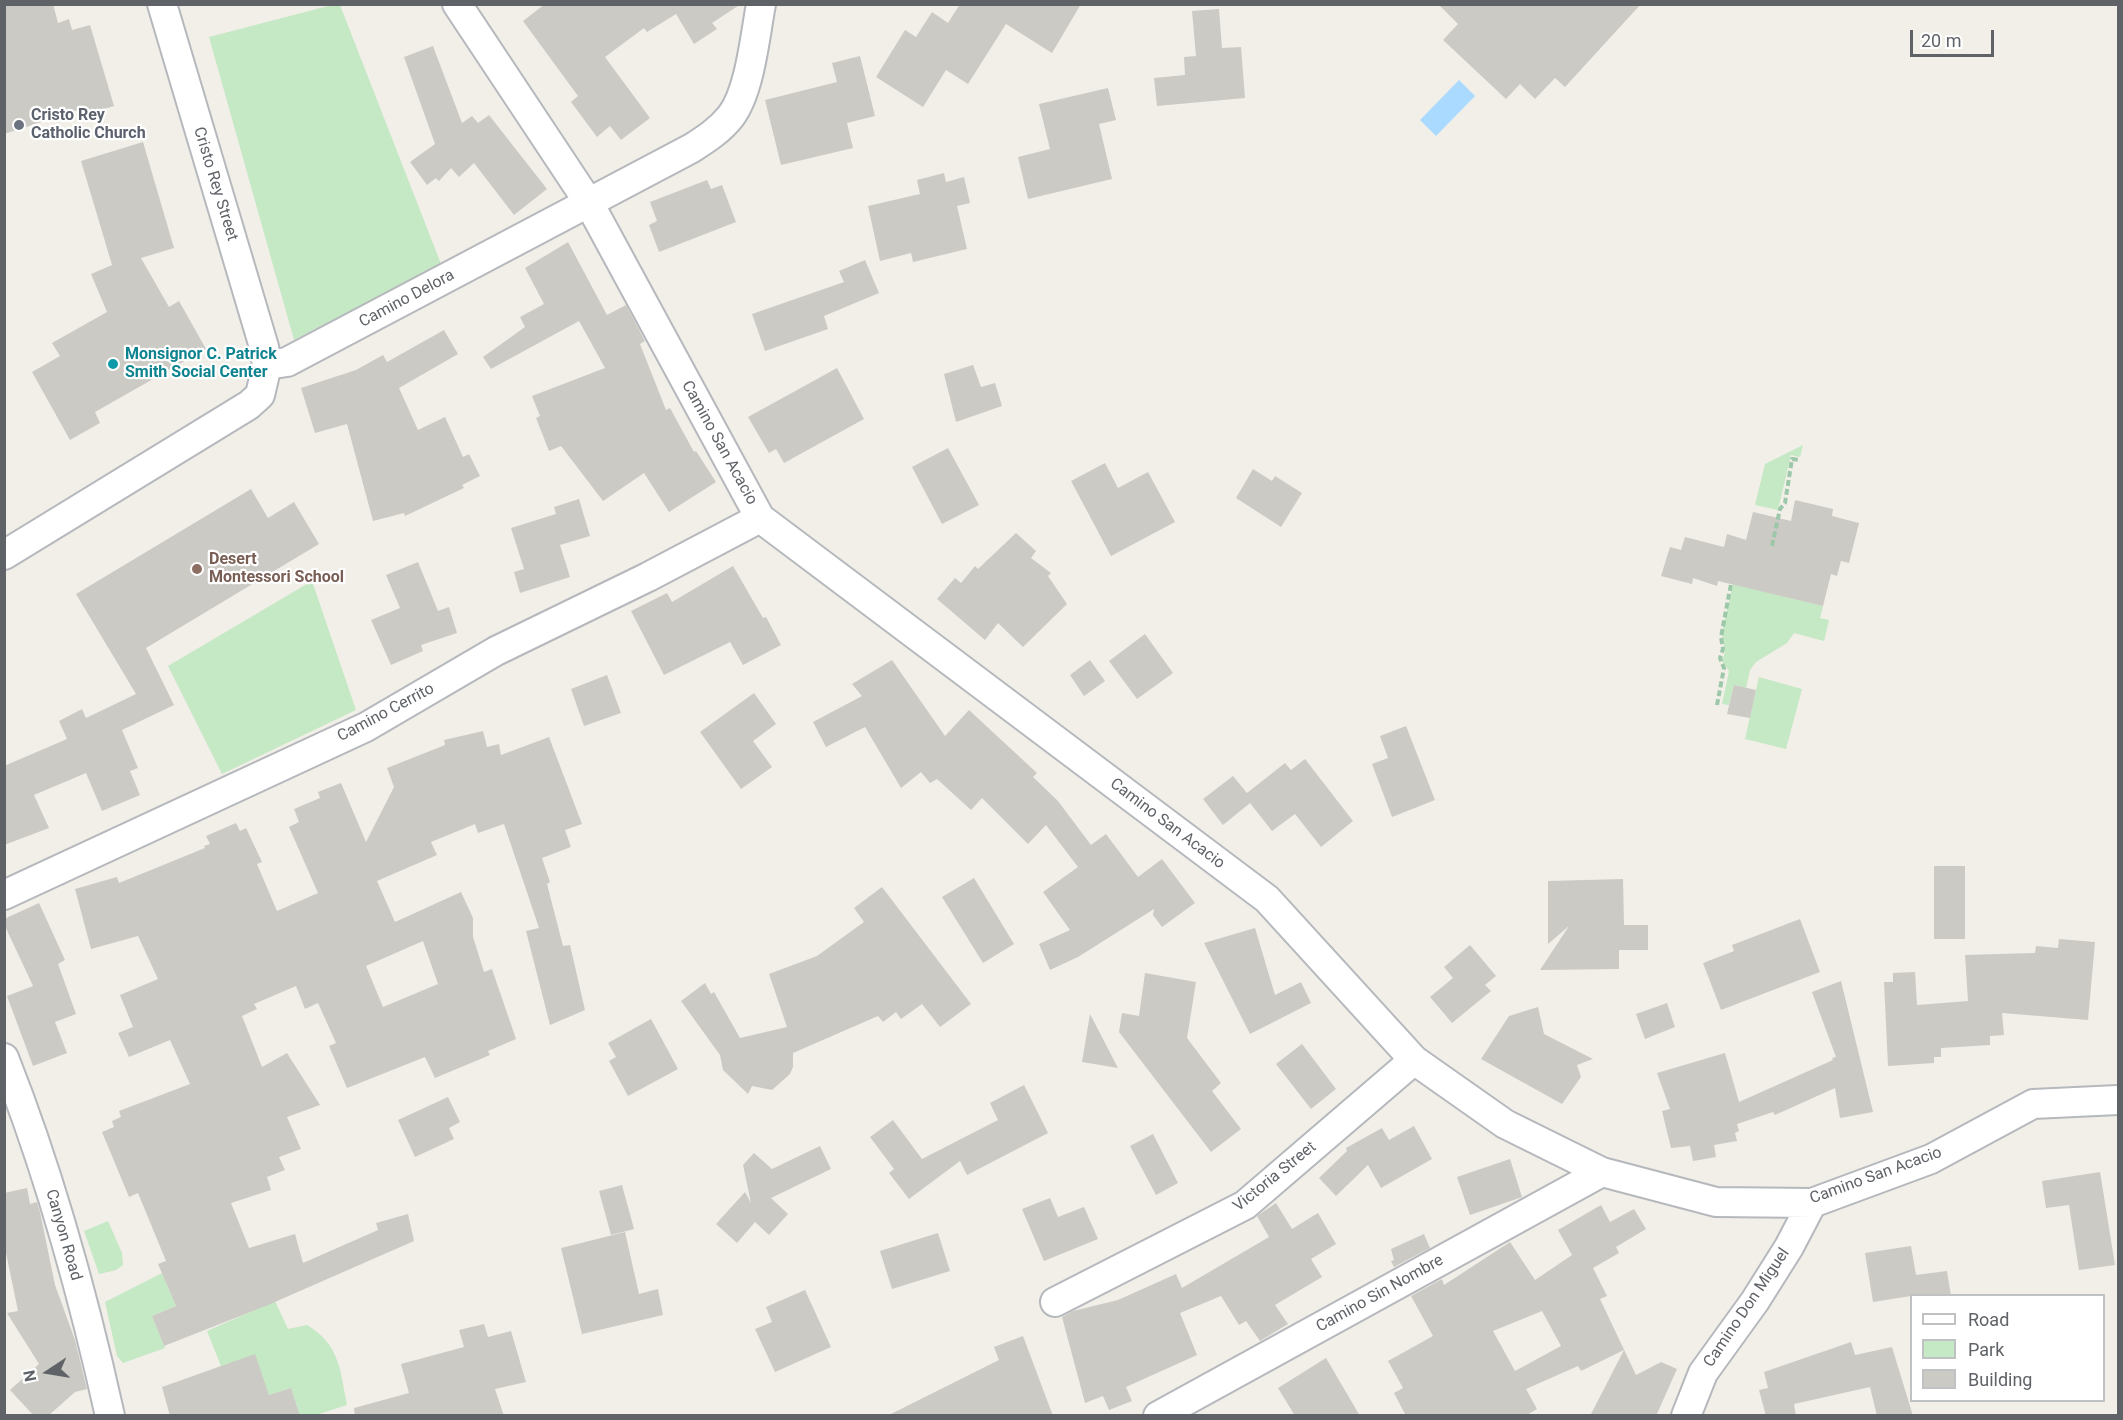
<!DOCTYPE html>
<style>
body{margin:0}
#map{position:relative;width:2123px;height:1420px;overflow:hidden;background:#f1efe8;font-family:Roboto,sans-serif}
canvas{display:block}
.frame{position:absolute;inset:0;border:6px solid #5f6368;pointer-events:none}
.legend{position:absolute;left:1910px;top:1294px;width:195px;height:108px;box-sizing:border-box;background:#fff;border:2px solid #bfc1c3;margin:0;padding:8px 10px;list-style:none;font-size:18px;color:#5f6368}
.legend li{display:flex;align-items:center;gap:12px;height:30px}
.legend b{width:30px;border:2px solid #bfc1c3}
.north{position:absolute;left:18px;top:1342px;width:60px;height:60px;-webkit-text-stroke:4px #fff;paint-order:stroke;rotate:258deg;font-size:16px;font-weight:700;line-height:24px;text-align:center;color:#5f6368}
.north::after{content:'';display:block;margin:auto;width:21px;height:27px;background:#5f6368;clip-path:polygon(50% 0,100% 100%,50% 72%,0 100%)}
.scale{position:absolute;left:1910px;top:30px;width:84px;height:27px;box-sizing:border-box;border:3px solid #5f6368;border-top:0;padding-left:8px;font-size:18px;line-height:21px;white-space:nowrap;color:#5f6368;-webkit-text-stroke:4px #fff;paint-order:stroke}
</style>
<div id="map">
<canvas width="2123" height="1420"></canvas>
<div class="frame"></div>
<ul class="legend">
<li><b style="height:8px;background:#fff"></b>Road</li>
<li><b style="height:16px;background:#c5e8c5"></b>Park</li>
<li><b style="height:16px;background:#cccac5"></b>Building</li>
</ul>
<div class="north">N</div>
<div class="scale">20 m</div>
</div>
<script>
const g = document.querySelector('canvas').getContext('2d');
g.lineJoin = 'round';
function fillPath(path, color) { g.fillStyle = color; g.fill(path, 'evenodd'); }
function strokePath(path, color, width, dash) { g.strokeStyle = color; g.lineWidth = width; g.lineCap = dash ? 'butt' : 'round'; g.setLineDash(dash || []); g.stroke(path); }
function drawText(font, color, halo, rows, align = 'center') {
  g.font = font + ' Roboto,sans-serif'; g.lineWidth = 4.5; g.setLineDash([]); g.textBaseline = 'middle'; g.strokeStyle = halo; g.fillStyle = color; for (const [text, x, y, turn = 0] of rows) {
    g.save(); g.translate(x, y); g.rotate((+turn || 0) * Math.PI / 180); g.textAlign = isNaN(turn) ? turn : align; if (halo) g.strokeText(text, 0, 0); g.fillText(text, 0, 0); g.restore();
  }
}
fillPath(new Path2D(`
 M 336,4 L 340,5 L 441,264 L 294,340 L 209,37 Z
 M 1803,445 L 1800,457 L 1791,455 L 1778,510 L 1755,505 L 1765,464 Z
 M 312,581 L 356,710 L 222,774 L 168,666 Z
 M 1733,584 L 1823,606 L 1820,618 L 1829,620 L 1824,641 L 1794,633 L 1787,643 L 1756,662 L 1750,670 L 1746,688 L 1734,685 L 1729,705 L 1722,704 L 1729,671 L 1722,661 L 1725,652 L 1722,632 Z
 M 1759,677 L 1802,689 L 1786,749 L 1745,739 Z
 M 108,1221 L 122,1253 L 123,1265 L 116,1270 L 99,1274 L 84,1231 Z
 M 162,1273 L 176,1306 L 152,1316 L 165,1348 L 123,1363 L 117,1356 L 105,1302 Z
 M 275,1301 L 288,1329 L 307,1325 C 340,1345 340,1370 347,1405 L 316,1415 L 283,1415 L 298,1410 L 291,1388 L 269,1395 L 221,1366 L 207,1331 Z`), '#c5e8c5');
fillPath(new Path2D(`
 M 1459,80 L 1475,96 L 1436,136 L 1420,120 Z`), '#aadaff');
fillPath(new Path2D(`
 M 4,4 L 53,4 L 58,23 L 69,19 L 72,30 L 90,25 L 114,106 L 86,114 L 85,108 L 4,134 Z
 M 545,4 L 741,4 L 712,23 L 717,29 L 694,44 L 676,14 L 647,32 L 644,28 L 605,57 L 650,118 L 621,140 L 610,126 L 597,137 L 571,102 L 578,96 L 523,21 Z
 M 960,4 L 1081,4 L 1052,53 L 1006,24 L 968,84 L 946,70 L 923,107 L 876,77 L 905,30 L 916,37 L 932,12 L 948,23 Z
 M 1438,4 L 1641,4 L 1565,87 L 1555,78 L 1535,99 L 1520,84 L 1506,99 L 1443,40 L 1458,24 Z
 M 1219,9 L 1222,48 L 1241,47 L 1245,98 L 1157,106 L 1154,78 L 1185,75 L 1184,57 L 1196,56 L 1192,11 Z
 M 433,46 L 462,123 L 472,116 L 478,123 L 489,115 L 547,189 L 514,215 L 474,163 L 459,177 L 451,168 L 439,181 L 436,178 L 427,185 L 410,162 L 435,144 L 404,57 Z
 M 860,56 L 875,116 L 847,123 L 853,148 L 781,165 L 765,100 L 837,82 L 832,63 Z
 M 1108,88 L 1116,120 L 1099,124 L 1112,179 L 1028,199 L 1018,157 L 1050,149 L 1039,104 Z
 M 143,142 L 174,248 L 141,258 L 169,307 L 179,301 L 206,349 L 95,412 L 100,423 L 70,440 L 32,372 L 60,356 L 52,343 L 107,312 L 91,274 L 112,265 L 81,161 Z
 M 944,173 L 946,182 L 964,177 L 970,203 L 957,206 L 967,249 L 913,262 L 911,253 L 880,261 L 868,206 L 920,194 L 917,180 Z
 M 707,180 L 711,189 L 722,185 L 736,222 L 659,252 L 649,225 L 657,221 L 650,202 Z
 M 568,242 L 607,315 L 626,305 L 645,341 L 640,344 L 666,410 L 670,408 L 694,452 L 696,451 L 716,482 L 669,512 L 644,473 L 603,501 L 561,446 L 549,451 L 536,418 L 540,416 L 532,396 L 605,368 L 579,321 L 491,369 L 483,357 L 525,327 L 520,317 L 544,304 L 525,268 Z
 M 865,260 L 879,293 L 824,316 L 828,329 L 765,351 L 752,314 L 844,282 L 839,271 Z
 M 444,330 L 458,354 L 399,388 L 418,430 L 445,417 L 463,457 L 469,454 L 480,476 L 462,485 L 464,488 L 405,516 L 404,513 L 373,521 L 347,424 L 315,433 L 301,388 L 356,370 L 383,355 L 387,362 Z
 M 973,365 L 981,387 L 995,383 L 1002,406 L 956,422 L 944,374 Z
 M 837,368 L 864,419 L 784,463 L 776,449 L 769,453 L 748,417 Z
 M 948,448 L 979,505 L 942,524 L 912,467 Z
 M 1105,463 L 1118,488 L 1148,472 L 1175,522 L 1111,556 L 1071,481 Z
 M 1253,469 L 1272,481 L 1275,476 L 1302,493 L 1281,527 L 1236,498 Z
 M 251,489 L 268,518 L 294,502 L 319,544 L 146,648 L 174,705 L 122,730 L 138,768 L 130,771 L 140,795 L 102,811 L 86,773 L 34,795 L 49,828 L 4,845 L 4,766 L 67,739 L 59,721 L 82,709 L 86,718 L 136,694 L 76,594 Z
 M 579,499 L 590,536 L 560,545 L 570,577 L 520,593 L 514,572 L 524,569 L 511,528 L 556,514 L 554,507 Z
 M 1795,500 L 1833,509 L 1832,516 L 1859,523 L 1849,563 L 1841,561 L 1837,576 L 1831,574 L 1823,606 L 1718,581 L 1717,586 L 1693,578 L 1692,584 L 1661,576 L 1670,547 L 1681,550 L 1685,537 L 1724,547 L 1727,534 L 1746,540 L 1753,512 L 1791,521 Z
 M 1016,533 L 1036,551 L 1031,558 L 1051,573 L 1048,576 L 1067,604 L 1023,647 L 998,623 L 985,640 L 937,599 L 955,578 L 961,583 L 975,566 L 978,569 Z
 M 418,562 L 438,611 L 449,607 L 457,633 L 421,645 L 423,651 L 391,665 L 371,620 L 400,608 L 386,575 Z
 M 733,566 L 763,618 L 766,617 L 781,645 L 743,665 L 730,642 L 664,675 L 631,611 L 667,593 L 672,602 Z
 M 1145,634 L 1173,673 L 1137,699 L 1109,661 Z
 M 892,660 L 945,736 L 969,710 L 1037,773 L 1033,777 L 1058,801 L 1091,845 L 1106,834 L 1138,877 L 1162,859 L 1195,903 L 1162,927 L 1153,915 L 1154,909 L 1078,957 L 1050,970 L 1039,944 L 1070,930 L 1043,892 L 1078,867 L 1046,825 L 1028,844 L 982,798 L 971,810 L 937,779 L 930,783 L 921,772 L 901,788 L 865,727 L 826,747 L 813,722 L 862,696 L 852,684 Z
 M 1090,660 L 1105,681 L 1084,696 L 1070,675 Z
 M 607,675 L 621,713 L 584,726 L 571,689 Z
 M 1734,685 L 1756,690 L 1750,718 L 1727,714 Z
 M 754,693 L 776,724 L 753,741 L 772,767 L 741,789 L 700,732 Z
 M 1406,726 L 1435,800 L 1392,817 L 1372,764 L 1388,758 L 1380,736 Z
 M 483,731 L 487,747 L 499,744 L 501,755 L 549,737 L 582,824 L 565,830 L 571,847 L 542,858 L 550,882 L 547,884 L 563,946 L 570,945 L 585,1010 L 550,1025 L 526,931 L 539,928 L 504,824 L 478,833 L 475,824 L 431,842 L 437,855 L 377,881 L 395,922 L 461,892 L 473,918 L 473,937 L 484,972 L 492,969 L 516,1039 L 488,1051 L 490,1055 L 435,1078 L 425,1057 L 347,1088 L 329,1046 L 336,1043 L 318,1003 L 305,1009 L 296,986 L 254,1004 L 257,1009 L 242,1016 L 262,1067 L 287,1053 L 320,1105 L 287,1117 L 301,1149 L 279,1157 L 285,1170 L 267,1177 L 271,1190 L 231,1203 L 249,1248 L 295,1234 L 303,1263 L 378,1230 L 376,1223 L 408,1214 L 414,1241 L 268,1305 L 164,1346 L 152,1316 L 176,1306 L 158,1264 L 166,1261 L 138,1193 L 129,1197 L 102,1132 L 114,1127 L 112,1121 L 121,1117 L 119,1111 L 190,1084 L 170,1040 L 129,1057 L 118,1033 L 133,1027 L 120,995 L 158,979 L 138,936 L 91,949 L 75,889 L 117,877 L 119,883 L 205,848 L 204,846 L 210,844 L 206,836 L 236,823 L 240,831 L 246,828 L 262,862 L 257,864 L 277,911 L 318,893 L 289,827 L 299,822 L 294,809 L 320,798 L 318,792 L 341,783 L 366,842 L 394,787 L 387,768 L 445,745 L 444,740 ZM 423,941 L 438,984 L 383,1007 L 366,966 Z
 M 1305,759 L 1353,821 L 1321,847 L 1295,814 L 1272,831 L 1250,803 L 1223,825 L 1203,799 L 1233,776 L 1247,793 L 1285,763 L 1291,770 Z
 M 1934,866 L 1965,866 L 1965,939 L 1934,939 Z
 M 974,878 L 1014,944 L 983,963 L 942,897 Z
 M 1623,879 L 1624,925 L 1648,925 L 1648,950 L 1619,950 L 1619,969 L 1540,970 L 1569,926 L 1548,944 L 1548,881 Z
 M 882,887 L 971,1004 L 940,1027 L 922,1004 L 901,1019 L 896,1012 L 883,1022 L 878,1016 L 793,1053 L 793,1067 L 790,1074 L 772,1090 L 752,1086 L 748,1094 L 723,1070 L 720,1055 L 681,1001 L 705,983 L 711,994 L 714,992 L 740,1038 L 787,1027 L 769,974 L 817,956 L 864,922 L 854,908 Z
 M 39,903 L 65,960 L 58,964 L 76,1014 L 55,1022 L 67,1053 L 33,1066 L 7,996 L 33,986 L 4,924 L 4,919 Z
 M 1800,919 L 1820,972 L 1721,1010 L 1703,963 L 1734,951 L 1732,945 Z
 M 1255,928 L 1275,995 L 1301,982 L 1311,1003 L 1250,1034 L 1204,943 Z
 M 2059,939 L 2095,942 L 2088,1020 L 2002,1013 L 2004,1035 L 1990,1036 L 1990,1045 L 1941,1048 L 1941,1057 L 1934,1057 L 1934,1063 L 1888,1066 L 1884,982 L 1893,982 L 1893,973 L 1915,972 L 1917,1005 L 1968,1001 L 1965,955 L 2035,953 L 2036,946 L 2058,948 Z
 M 1470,945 L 1496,976 L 1485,985 L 1491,991 L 1452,1023 L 1430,997 L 1453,978 L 1444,967 Z
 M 1145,973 L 1196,982 L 1187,1038 L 1221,1083 L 1212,1091 L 1241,1129 L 1211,1152 L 1119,1032 L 1122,1013 L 1139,1016 Z
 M 1841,981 L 1873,1112 L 1840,1118 L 1835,1088 L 1775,1115 L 1773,1112 L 1737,1124 L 1739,1131 L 1735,1133 L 1737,1141 L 1714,1145 L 1716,1157 L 1693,1161 L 1690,1146 L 1671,1148 L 1662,1111 L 1670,1109 L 1657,1073 L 1725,1053 L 1739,1102 L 1833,1060 L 1832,1058 L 1836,1057 L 1812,992 Z
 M 1667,1003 L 1675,1027 L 1645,1039 L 1636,1014 Z
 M 1538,1007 L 1544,1034 L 1593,1059 L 1577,1065 L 1581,1077 L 1562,1104 L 1481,1059 L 1509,1016 Z
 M 1090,1014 L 1118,1068 L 1082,1062 Z
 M 651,1019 L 678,1069 L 628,1096 L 609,1061 L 616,1057 L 608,1043 Z
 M 1302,1044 L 1336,1089 L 1311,1109 L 1276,1064 Z
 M 1024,1085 L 1048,1133 L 967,1175 L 960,1161 L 909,1199 L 889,1173 L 894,1169 L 870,1137 L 893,1120 L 922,1159 L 998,1120 L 990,1103 Z
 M 448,1097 L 460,1122 L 449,1128 L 454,1139 L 415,1157 L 398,1120 Z
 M 1414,1126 L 1432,1159 L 1381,1188 L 1368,1165 L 1336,1196 L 1319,1178 L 1347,1151 L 1346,1148 L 1382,1128 L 1389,1140 Z
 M 1153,1134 L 1178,1183 L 1156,1195 L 1130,1146 Z
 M 820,1146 L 831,1169 L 771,1198 L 788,1214 L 769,1235 L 755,1222 L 737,1243 L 716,1224 L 745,1192 L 751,1203 L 743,1165 L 754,1153 L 772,1169 Z
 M 1510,1159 L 1522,1197 L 1470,1215 L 1457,1177 Z
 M 2100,1172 L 2115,1265 L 2079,1270 L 2069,1205 L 2046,1208 L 2042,1181 Z
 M 622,1185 L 634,1229 L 611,1235 L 599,1191 Z
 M 27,1188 L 30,1204 L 37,1202 L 40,1212 L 55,1285 L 75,1340 L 87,1389 L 75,1392 L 48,1416 L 34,1416 L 10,1390 L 39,1364 L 7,1313 L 18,1311 L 4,1243 L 4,1193 Z
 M 1050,1198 L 1058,1217 L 1084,1207 L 1098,1239 L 1044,1261 L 1022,1209 Z
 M 1276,1203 L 1292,1229 L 1318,1213 L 1336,1244 L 1311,1259 L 1322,1277 L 1275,1305 L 1288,1324 L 1260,1341 L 1246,1321 L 1239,1325 L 1221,1296 L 1180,1313 L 1197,1355 L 1126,1387 L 1132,1401 L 1109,1410 L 1103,1396 L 1085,1403 L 1062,1317 L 1073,1311 L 1118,1300 L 1176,1274 L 1182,1288 L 1269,1237 L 1257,1216 Z
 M 1601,1205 L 1610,1222 L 1634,1209 L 1646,1229 L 1616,1247 L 1619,1253 L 1593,1268 L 1607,1296 L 1600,1299 L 1636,1375 L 1661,1362 L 1677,1369 L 1656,1416 L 1590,1416 L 1624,1350 L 1581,1371 L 1578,1366 L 1526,1389 L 1537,1409 L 1525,1416 L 1406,1416 L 1394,1393 L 1403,1388 L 1388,1361 L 1433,1336 L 1411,1296 L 1442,1279 L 1444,1285 L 1510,1242 L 1535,1280 L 1572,1255 L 1558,1230 ZM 1542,1311 L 1561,1346 L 1515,1371 L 1493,1331 Z
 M 625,1232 L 639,1294 L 658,1289 L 663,1315 L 582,1334 L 561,1248 Z
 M 938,1233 L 950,1271 L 892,1289 L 880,1251 Z
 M 1424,1234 L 1430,1248 L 1394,1267 L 1391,1261 L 1394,1260 L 1391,1249 Z
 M 1911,1246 L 1916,1275 L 1947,1271 L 1951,1296 L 1911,1296 L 1873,1302 L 1865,1253 Z
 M 805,1290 L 831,1347 L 775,1372 L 755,1329 L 772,1322 L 766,1307 Z
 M 484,1324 L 488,1337 L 511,1331 L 526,1382 L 495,1389 L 504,1416 L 355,1416 L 354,1408 L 409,1393 L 401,1364 L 464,1347 L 459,1330 Z
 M 1023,1336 L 1053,1416 L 887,1416 L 999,1360 L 994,1347 Z
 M 1851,1342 L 1855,1355 L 1892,1347 L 1913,1416 L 1877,1416 L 1870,1387 L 1794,1404 L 1796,1416 L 1766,1416 L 1759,1390 L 1768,1388 L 1764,1372 Z
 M 255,1354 L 269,1395 L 291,1388 L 300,1416 L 170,1416 L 162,1387 Z
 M 1326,1358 L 1360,1416 L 1295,1416 L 1278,1388 Z`), '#cccac5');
const minor = new Path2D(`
 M 162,4 L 264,347 L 267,365
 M 457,4 L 589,203 L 760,518 L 1267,899 L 1414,1060 L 1505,1124 L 1602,1172 L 1716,1202 L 1812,1203 L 1931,1159 L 2033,1104 L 2118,1100
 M 4,555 L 249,405 L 260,395 L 267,365 L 287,362 L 692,148 C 706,139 720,130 731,116 C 750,91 755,36 761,4
 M 4,895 L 366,727 L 496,651 L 648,577 L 760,518
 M 4,1058 C 50,1174 83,1294 110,1416
 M 1055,1302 L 1245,1205 L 1414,1060
 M 1158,1416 L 1602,1172
 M 1686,1416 L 1703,1373 L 1755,1301 L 1789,1247 L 1812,1203`);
strokePath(minor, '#b5b8bc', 32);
strokePath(new Path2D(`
 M 1772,546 L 1780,509 L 1785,503 L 1792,459 L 1800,460
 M 1717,705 L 1724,668 L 1720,658 L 1723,649 L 1721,637 L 1731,584`), '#9cc7a9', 4, [6, 3]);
strokePath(minor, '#fff', 28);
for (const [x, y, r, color] of [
 [19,125,6,"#6b7280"],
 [113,364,6,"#0f9aa8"],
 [197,569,6,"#8d6e63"]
]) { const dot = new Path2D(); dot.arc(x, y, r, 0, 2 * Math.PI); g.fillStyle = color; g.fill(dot); strokePath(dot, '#fff', 2); }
drawText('bold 16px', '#5b616d', '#fff', [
 ["Cristo Rey",31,116],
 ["Catholic Church",31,134]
], 'left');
drawText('16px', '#5f6368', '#fff', [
 ["Cristo Rey Street",215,184,73],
 ["Camino Delora",407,299,-28],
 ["Camino San Acacio",719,443,61],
 ["Camino Cerrito",386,713,-28],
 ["Camino San Acacio",1167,824,37],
 ["Camino San Acacio",1876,1176,-20],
 ["Victoria Street",1275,1177,-39],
 ["Canyon Road",63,1235,74],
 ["Camino Sin Nombre",1380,1294,-29],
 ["Camino Don Miguel",1747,1308,-56]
]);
drawText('bold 16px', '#0d838f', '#fff', [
 ["Monsignor C. Patrick",125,355],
 ["Smith Social Center",125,373]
], 'left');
drawText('bold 16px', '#785e54', '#fff', [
 ["Desert",209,560],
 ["Montessori School",209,578]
], 'left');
</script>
